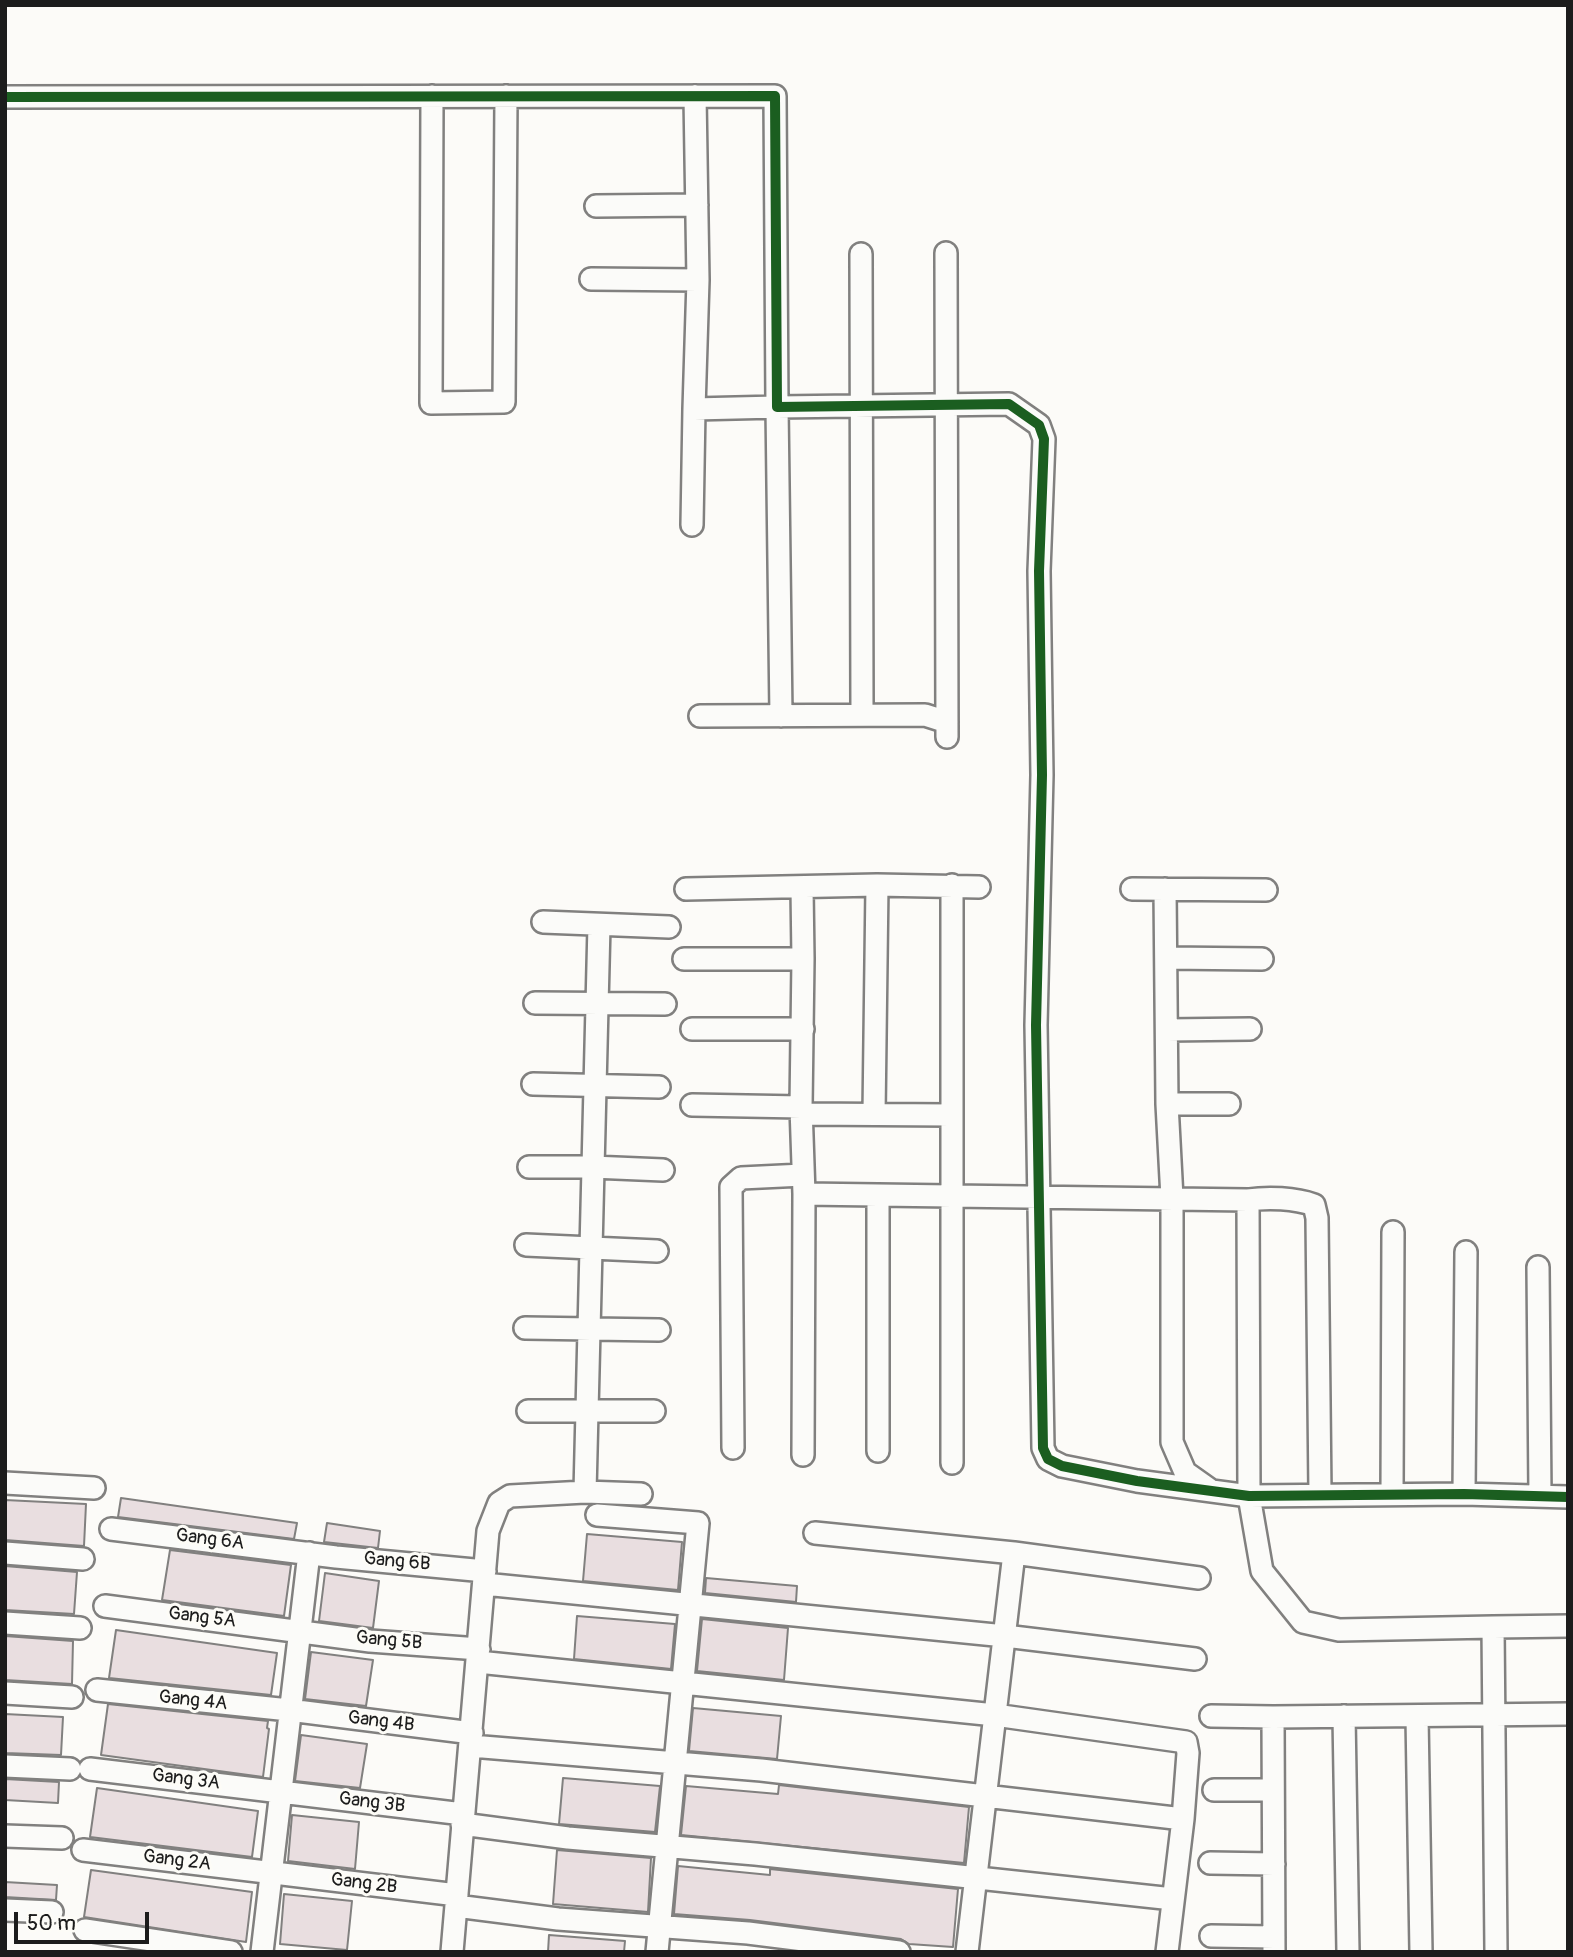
<!DOCTYPE html>
<style>
body{margin:0}
#map{position:relative;width:1573px;height:1957px;overflow:hidden;background:#fcfbf8;font-family:Pangolin,sans-serif}
canvas{display:block}
.frame{position:absolute;inset:0;border:7px solid #1c1c1c;pointer-events:none}
.scale{position:absolute;left:14px;top:1912px;width:135px;height:32px;box-sizing:border-box;border:4px solid #1c1c1c;border-top:0;padding-left:9px;font-size:21px;line-height:24px;white-space:nowrap;color:#1c1c1c;-webkit-text-stroke:5px #fdfcf7;paint-order:stroke}
</style>
<div id="map">
<canvas width="1573" height="1957"></canvas>
<div class="frame"></div>
<div class="scale">50 m</div>
</div>
<script>
const g = document.querySelector('canvas').getContext('2d');
g.lineJoin = 'round';
function fillPath(path, color) { g.fillStyle = color; g.fill(path, 'evenodd'); }
function strokePath(path, color, width, dash) { g.strokeStyle = color; g.lineWidth = width; g.lineCap = dash ? 'butt' : 'round'; g.setLineDash(dash || []); g.stroke(path); }
function drawText(font, color, halo, rows, align = 'center') {
  g.font = font + ' Pangolin,sans-serif'; g.lineWidth = 6; g.setLineDash([]); g.textBaseline = 'middle'; g.strokeStyle = halo; g.fillStyle = color; for (const [text, x, y, turn = 0] of rows) {
    g.save(); g.translate(x, y); g.rotate((+turn || 0) * Math.PI / 180); g.textAlign = isNaN(turn) ? turn : align; if (halo) g.strokeText(text, 0, 0); g.fillText(text, 0, 0); g.restore();
  }
}
const building = new Path2D(`
 M 121,1498 L 297,1523 L 294,1539 L 118,1517 Z
 M 5,1500 L 86,1504 L 84,1546 L 5,1540 Z
 M 327,1523 L 380,1531 L 378,1548 L 324,1542 Z
 M 587,1534 L 682,1542 L 678,1590 L 583,1581 Z
 M 170,1550 L 291,1565 L 284,1616 L 162,1600 Z
 M 5,1566 L 77,1572 L 74,1614 L 5,1610 Z
 M 325,1573 L 379,1581 L 373,1628 L 319,1621 Z
 M 706,1578 L 797,1586 L 796,1602 L 705,1593 Z
 M 577,1616 L 675,1624 L 671,1669 L 574,1659 Z
 M 702,1619 L 788,1628 L 784,1680 L 697,1671 Z
 M 116,1630 L 277,1653 L 271,1695 L 109,1678 Z
 M 5,1636 L 73,1641 L 72,1684 L 5,1680 Z
 M 311,1652 L 373,1660 L 366,1706 L 305,1699 Z
 M 108,1704 L 268,1721 L 267,1728 L 269,1729 L 263,1777 L 101,1755 Z
 M 693,1708 L 781,1716 L 777,1759 L 689,1751 Z
 M 5,1714 L 63,1717 L 61,1755 L 5,1753 Z
 M 301,1735 L 367,1744 L 360,1788 L 295,1781 Z
 M 563,1778 L 660,1786 L 655,1832 L 559,1824 Z
 M 5,1779 L 59,1782 L 58,1803 L 5,1800 Z
 M 779,1785 L 969,1807 L 964,1863 L 681,1835 L 686,1786 L 778,1794 Z
 M 97,1788 L 258,1811 L 252,1857 L 90,1837 Z
 M 292,1815 L 359,1822 L 355,1869 L 288,1861 Z
 M 557,1850 L 651,1858 L 648,1912 L 553,1904 Z
 M 678,1866 L 770,1875 L 770,1869 L 958,1889 L 953,1947 L 909,1944 L 901,1939 L 750,1920 L 674,1914 Z
 M 91,1870 L 252,1892 L 246,1942 L 84,1917 Z
 M 5,1882 L 57,1885 L 56,1900 L 5,1897 Z
 M 284,1894 L 352,1901 L 347,1950 L 280,1944 Z
 M 549,1935 L 625,1941 L 624,1952 L 548,1952 Z`);
fillPath(building, '#e9dee0');
strokePath(building, '#81807f', 2);
const minor = new Path2D(`
 M 432,96 L 431,403 L 504,402 L 506,96
 M 695,96 L 698,280 L 694,409 L 777,407 L 781,716
 M 5,97 L 775,96 L 777,407 L 1009,404 L 1039,425 L 1044,439 L 1039,571 L 1042,775 L 1036,1025 L 1043,1448 L 1048,1459 L 1062,1466 L 1137,1481 L 1249,1496 L 1464,1494 L 1568,1497
 M 596,206 L 697,205
 M 946,253 L 947,737
 M 861,254 L 862,715
 M 591,279 L 698,280
 M 692,525 L 694,409
 M 700,716 L 925,715 L 947,722
 M 952,885 L 952,1463
 M 802,888 L 803,959
 M 686,889 L 877,885 L 979,887
 M 1132,889 L 1266,890
 M 1165,889 L 1167,1104 L 1172,1198 L 1172,1442 L 1185,1472 L 1209,1489
 M 543,922 L 669,927
 M 1166,958 L 1262,959
 M 684,959 L 803,959 L 801,1107 L 804,1194
 M 535,1003 L 665,1004
 M 692,1029 L 803,1029
 M 1167,1030 L 1250,1029
 M 533,1084 L 659,1087
 M 1167,1104 L 1229,1104
 M 692,1105 L 801,1107
 M 802,1114 L 951,1115
 M 874,1114 L 877,885
 M 529,1167 L 592,1167 L 663,1170
 M 878,1196 L 878,1451
 M 1248,1200 L 1249,1496 L 1262,1571 L 1303,1622 L 1339,1630 L 1493,1627
 M 526,1245 L 657,1251
 M 1538,1267 L 1540,1496
 M 525,1328 L 659,1330
 M 528,1411 L 654,1411
 M 733,1448 L 731,1187 L 741,1178 L 803,1175
 M 803,1455 L 804,1194 L 1248,1200 C 1268,1197 1295,1198 1314,1205 L 1317,1218 L 1320,1494
 M 5,1483 L 94,1488
 M 585,1492 L 641,1494
 M 1392,1494 L 1393,1232
 M 1464,1494 L 1466,1252
 M 597,1515 L 698,1523 L 657,1952
 M 111,1529 L 336,1557 L 485,1571
 M 815,1533 L 1014,1553 L 1199,1578
 M 5,1553 L 83,1559
 M 484,1584 L 1005,1636 L 1195,1659
 M 105,1606 L 370,1641 L 479,1649
 M 5,1623 L 80,1628
 M 478,1662 L 995,1715 L 1186,1742 L 1188,1753 L 1183,1819 L 1167,1952
 M 97,1690 L 289,1710 L 472,1733
 M 5,1693 L 72,1697
 M 1211,1716 L 1273,1717
 M 1344,1716 L 1348,1952
 M 1417,1717 L 1421,1952
 M 471,1746 L 761,1770 L 1183,1819
 M 5,1766 L 70,1769
 M 90,1769 L 463,1814
 M 1214,1790 L 1273,1790
 M 462,1824 L 568,1838 L 755,1854 L 1173,1899
 M 5,1836 L 62,1838
 M 83,1850 L 457,1895
 M 1210,1863 L 1274,1864
 M 456,1906 L 558,1919 L 748,1933 L 899,1952
 M 5,1910 L 52,1912
 M 85,1930 L 231,1952
 M 1211,1936 L 1274,1937
 M 262,1952 L 309,1553
 M 452,1952 L 488,1531 L 499,1503 L 510,1496 L 585,1492 L 599,925
 M 967,1952 L 1014,1553
 M 1274,1952 L 1273,1717 L 1568,1714
 M 1496,1952 L 1493,1627 L 1568,1626`);
strokePath(minor, '#81807f', 26);
strokePath(minor, '#fbfbf9', 21);
strokePath(new Path2D(`
 M 5,97 L 775,96 L 777,407 L 1009,404 L 1039,425 L 1044,439 L 1039,571 L 1042,775 L 1036,1025 L 1043,1448 L 1048,1459 L 1062,1466 L 1137,1481 L 1249,1496 L 1464,1494 L 1568,1497`), '#1b5e20', 10);
drawText('19px', '#1c1c1c', '#fdfcf7', [
 ["Gang 6A",210,1540,7],
 ["Gang 6B",397,1562,5],
 ["Gang 5A",202,1618,7],
 ["Gang 5B",389,1641,5],
 ["Gang 4A",193,1701,6],
 ["Gang 4B",381,1722,7],
 ["Gang 3A",186,1780,7],
 ["Gang 3B",372,1803,7],
 ["Gang 2A",177,1861,7],
 ["Gang 2B",364,1884,7]
]);
</script>
